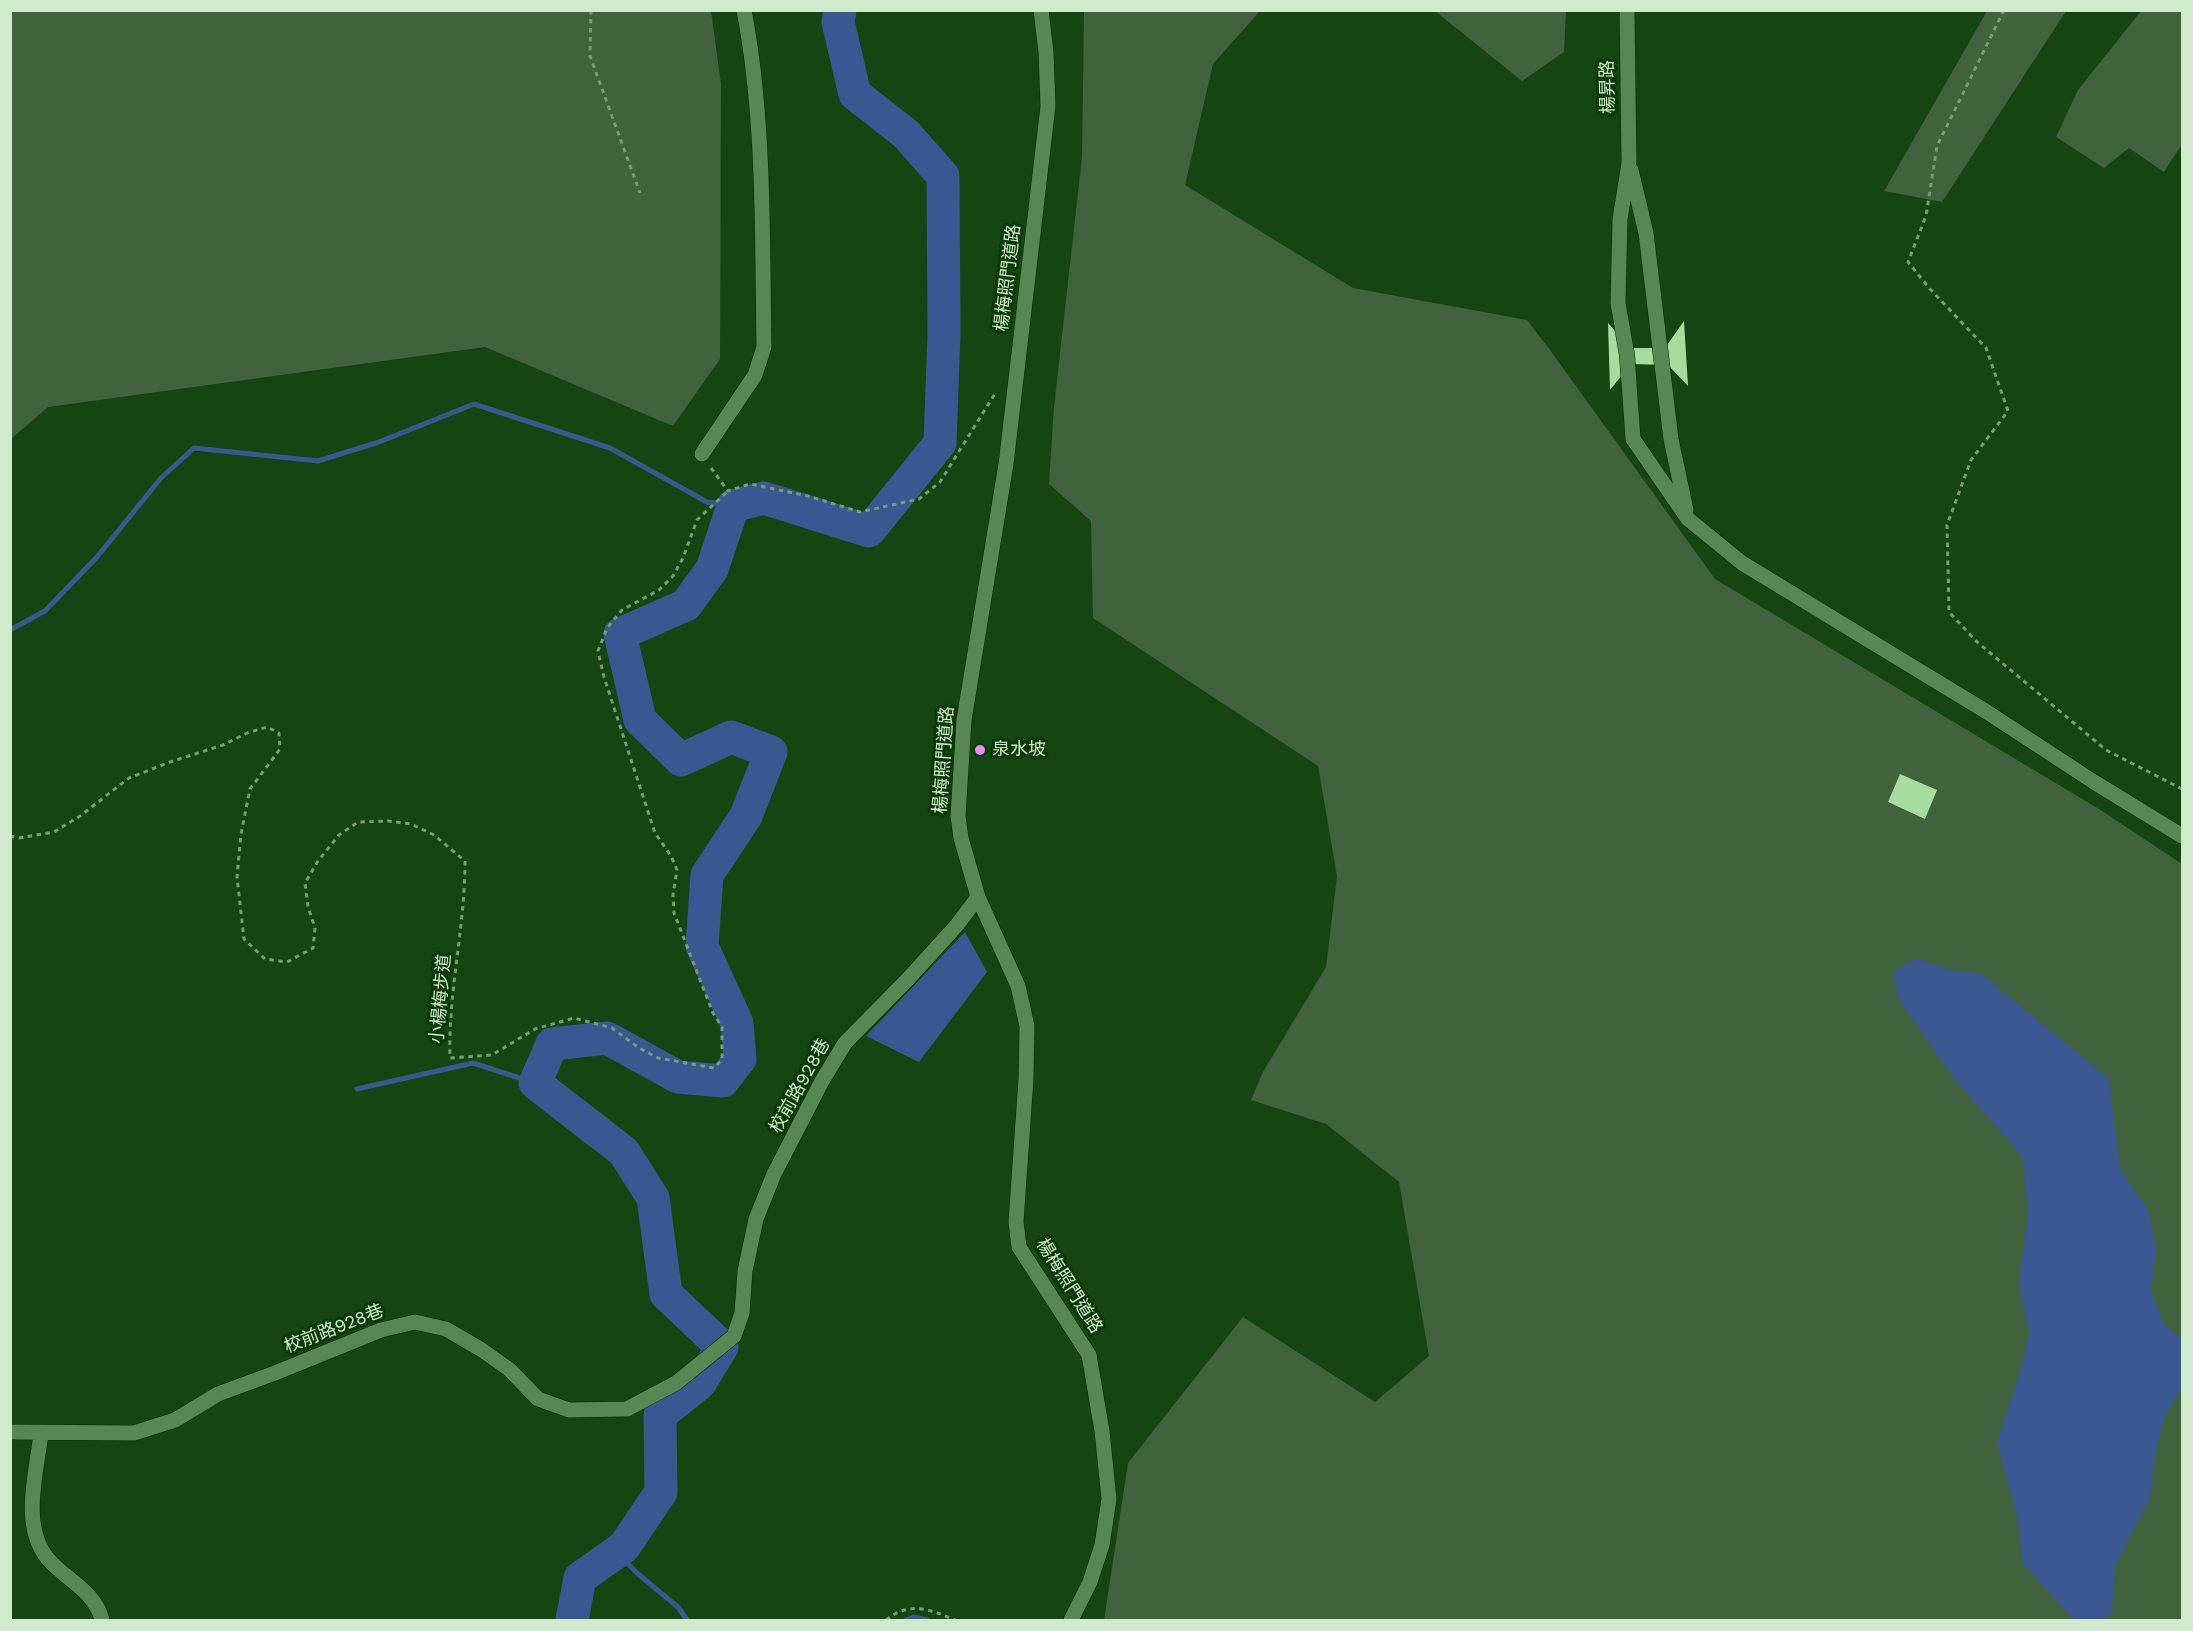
<!DOCTYPE html>
<meta charset="utf-8">
<style>
body{margin:0}
#map{position:relative;width:2193px;height:1631px;overflow:hidden;background:#154511;font-family:"Work Sans",sans-serif}
canvas{display:block}
.frame{position:absolute;inset:0;border:12px solid #d0eacc;pointer-events:none}
</style>
<div id="map">
<canvas width="2193" height="1631"></canvas>
<div class="frame"></div>
</div>
<script>
const g = document.querySelector('canvas').getContext('2d');
g.lineJoin = 'round';
function fillPath(path, color) { g.fillStyle = color; g.fill(path, 'evenodd'); }
function strokePath(path, color, width, dash) { g.strokeStyle = color; g.lineWidth = width; g.lineCap = dash ? 'butt' : 'round'; g.setLineDash(dash || []); g.stroke(path); }
function drawText(font, color, halo, rows, align = 'center') {
  g.font = font + ' "Work Sans","Noto Sans TC",sans-serif'; g.lineWidth = 6; g.setLineDash([]); g.textBaseline = 'middle'; g.strokeStyle = halo; g.fillStyle = color; for (const [text, x, y, turn = 0] of rows) {
    g.save(); g.translate(x, y); g.rotate((+turn || 0) * Math.PI / 180); g.textAlign = isNaN(turn) ? turn : align; if (halo) g.strokeText(text, 0, 0); g.fillText(text, 0, 0); g.restore();
  }
}
fillPath(new Path2D(`
 M 11,10 L 711,11 L 721,84 L 720,359 L 673,426 L 485,347 L 48,407 L 11,439 Z
 M 1084,11 L 1260,11 L 1213,64 L 1185,185 L 1353,288 L 1527,320 L 1550,350 L 1715,579 L 2099,809 L 2182,864 L 2182,1620 L 1104,1620 L 1128,1463 L 1243,1317 L 1375,1402 L 1429,1356 L 1399,1182 L 1326,1124 L 1251,1100 L 1263,1072 L 1326,967 L 1337,876 L 1318,766 L 1093,618 L 1091,521 L 1049,484 L 1054,407 L 1082,157 Z
 M 1435,11 L 1566,11 L 1564,52 L 1522,81 Z
 M 1987,11 L 2066,11 L 1942,202 L 1884,191 Z
 M 2141,11 L 2182,11 L 2182,144 L 2164,172 L 2129,148 L 2104,168 L 2056,137 L 2078,90 Z`), '#40623c');
fillPath(new Path2D(`
 M 965,932 L 987,972 L 919,1062 L 866,1036 Z
 M 1915,958 L 1951,970 L 1980,973 L 2109,1079 L 2120,1169 L 2149,1212 L 2156,1250 L 2151,1290 L 2164,1324 L 2182,1340 L 2182,1388 L 2166,1414 L 2157,1444 L 2150,1498 L 2115,1567 L 2112,1612 L 2104,1620 L 2074,1620 L 2022,1562 L 2018,1520 L 1997,1443 L 2022,1366 L 2029,1332 L 2019,1284 L 2028,1213 L 2023,1157 L 1953,1077 L 1899,1000 L 1893,973 Z`), '#395892');
strokePath(new Path2D(`
 M 10,630 L 45,611 L 97,557 L 161,478 L 194,448 L 318,461 L 379,442 L 474,404 L 610,448 L 707,502 L 733,506
 M 357,1089 L 473,1063 L 535,1083
 M 616,1552 L 638,1574 L 678,1607 L 687,1620
 M 906,1620 L 914,1617 L 927,1620`), '#395892', 5);
strokePath(new Path2D(`
 M 572,1620 L 580,1578 L 624,1547 L 661,1492 L 660,1415 L 700,1383 L 722,1347 L 666,1294 L 653,1198 L 624,1152 L 535,1083 L 552,1044 L 607,1038 L 678,1077 L 723,1081 L 740,1059 L 737,1023 L 702,946 L 707,875 L 746,816 L 771,752 L 731,737 L 681,760 L 640,720 L 620,634 L 686,605 L 712,569 L 733,506 L 764,498 L 869,531 L 940,443 L 944,334 L 943,176 L 906,134 L 855,94 L 838,22 L 840,10`), '#395892', 33);
fillPath(new Path2D(`
 M 1684,321 L 1688,386 L 1668,365 L 1631,364 L 1610,390 L 1608,323 L 1631,348 L 1665,348 Z
 M 1900,774 L 1937,790 L 1925,819 L 1888,802 Z`), '#a6dd9f');
const minor = new Path2D(`
 M 1041,10 L 1046,52 L 1048,106 L 1006,464 L 964,720 L 958,816 L 961,838 L 978,897 L 1018,986 L 1027,1026 L 1026,1079 L 1016,1222 L 1019,1247 L 1089,1355 L 1102,1431 L 1109,1499 L 1102,1545 L 1090,1582 L 1071,1620
 M 1627,10 L 1629,163 L 1620,219 L 1618,303 L 1627,355 L 1633,439 L 1688,519 L 1742,563 L 1987,712 L 2094,782 L 2182,836
 M 1631,170 L 1646,233 L 1671,439 L 1686,510
 M 702,454 L 755,375 L 764,347 C 762,235 765,121 744,10
 M 10,1432 L 134,1433 L 175,1420 L 218,1394 L 275,1373 L 381,1330 L 415,1322 L 446,1329 L 482,1350 L 510,1370 L 538,1399 L 569,1410 L 627,1409 L 676,1383 L 734,1336 L 742,1313 L 745,1271 L 756,1219 L 774,1174 L 822,1081 L 845,1043 L 908,979 L 957,925 L 978,897
 M 41,1433 C 37,1472 20,1525 48,1559 C 65,1579 96,1592 102,1620`);
strokePath(minor, '#042902', 16);
strokePath(new Path2D(`
 M 591,10 L 590,56 L 640,193
 M 2004,10 L 1937,146 L 1926,216 L 1908,262 L 1930,289 L 1986,348 L 2008,411 L 1971,460 L 1947,525 L 1949,612 L 1976,641 L 2106,750 L 2182,789
 M 711,468 L 728,491 L 750,484 L 808,496 L 860,512 L 919,499 L 940,482 L 996,392
 M 10,836 L 19,838 L 54,832 L 80,816 L 129,778 L 170,762 L 223,745 L 247,733 L 267,727 L 279,733 L 280,749 L 250,789 L 241,834 L 237,877 L 244,939 L 265,959 L 287,962 L 313,948 L 315,928 L 308,907 L 305,883 L 318,861 L 339,835 L 358,822 L 388,821 L 411,824 L 434,835 L 465,861 C 465,928 448,992 450,1058 L 492,1055 L 535,1029 L 574,1018 L 612,1028 L 639,1048 L 658,1058 L 714,1068 L 722,1060 L 722,1027 L 713,1013 L 674,913 L 673,895 L 677,870 L 671,856 L 655,833 L 604,677 L 598,651 L 607,628 L 622,610 L 659,590 L 673,576 L 683,558 L 697,520 L 728,491
 M 886,1620 C 910,1601 929,1609 955,1620`), '#779b73', 3, [4.5, 4.5]);
strokePath(minor, '#578752', 15);
for (const [x, y, r, color] of [
 [980,750,6,"#ec8cfb"]
]) { const dot = new Path2D(); dot.arc(x, y, r, 0, 2 * Math.PI); g.fillStyle = color; g.fill(dot); strokePath(dot, '#083a04', 2); }
drawText('18px', '#d0eacc', '#083a04', [
 ["楊昇路",1608,87,-91],
 ["楊梅照門道路",1008,278,-83],
 ["楊梅照門道路",944,760,-86],
 ["小楊梅步道",441,999,-85],
 ["校前路928巷",800,1086,-61],
 ["楊梅照門道路",1069,1286,58],
 ["校前路928巷",334,1329,-21]
]);
drawText('18px', '#d0eacc', '#083a04', [
 ["泉水坡",992,750]
], 'left');
</script>
